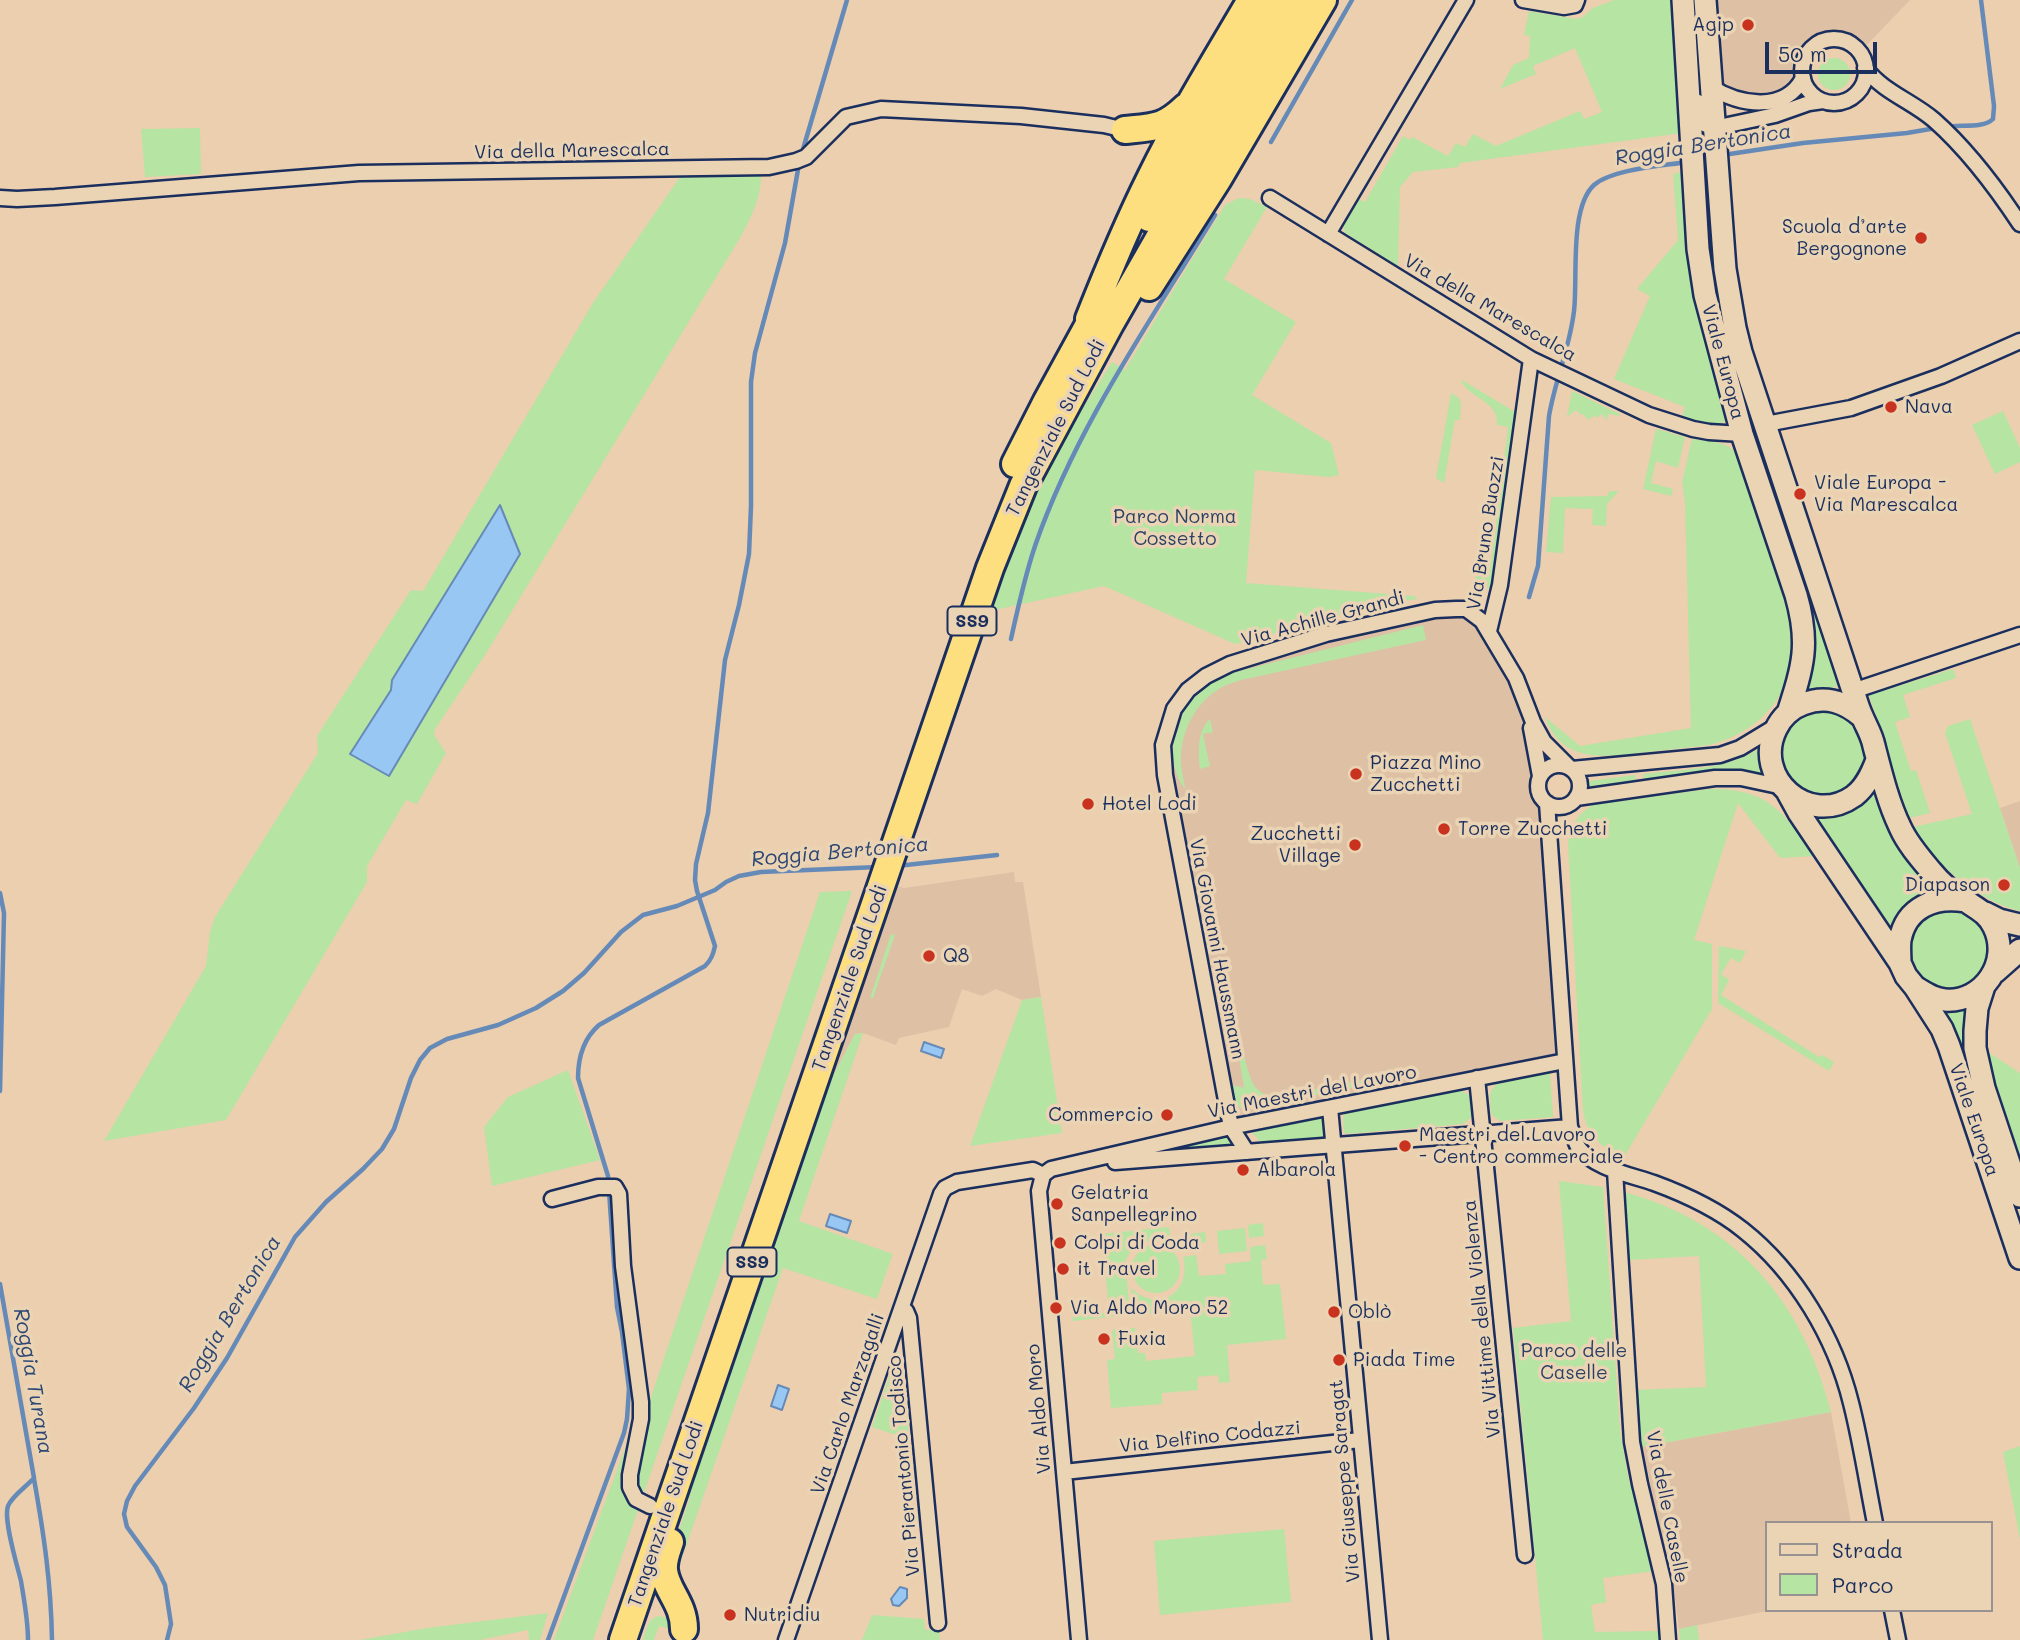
<!DOCTYPE html>
<meta charset="utf-8">
<style>
body{margin:0}
#map{position:relative;width:2020px;height:1640px;overflow:hidden;background:#ebcfaf;font-family:Mali,sans-serif}
canvas{display:block}
.legend{position:absolute;left:1765px;top:1521px;width:228px;height:91px;box-sizing:border-box;background:#ebd4b4;border:2px solid #989292;margin:0;padding:9px 12px;list-style:none;font-size:21px;color:#1b2f5e}
.legend li{display:flex;align-items:center;gap:14px;height:35px}
.legend b{width:35px;border:2px solid #989292}
.scale{position:absolute;left:1765px;top:42px;width:112px;height:32px;box-sizing:border-box;border:4px solid #1b2f5e;border-top:0;padding-left:9px;font-size:21px;line-height:24px;white-space:nowrap;color:#1b2f5e;-webkit-text-stroke:5px #ebd4b4;paint-order:stroke}
</style>
<div id="map">
<canvas width="2020" height="1640"></canvas>
<ul class="legend">
<li><b style="height:9px;background:#ebd4b4"></b>Strada</li>
<li><b style="height:19px;background:#b6e4a3"></b>Parco</li>
</ul>
<div class="scale">50 m</div>
</div>
<script>
const g = document.querySelector('canvas').getContext('2d');
g.lineJoin = 'round';
function fillPath(path, color) { g.fillStyle = color; g.fill(path, 'evenodd'); }
function strokePath(path, color, width, dash) { g.strokeStyle = color; g.lineWidth = width; g.lineCap = dash ? 'butt' : 'round'; g.setLineDash(dash || []); g.stroke(path); }
function drawText(font, color, halo, rows, align = 'center') {
  g.font = font + ' Mali,sans-serif'; g.lineWidth = 7; g.setLineDash([]); g.textBaseline = 'middle'; g.strokeStyle = halo; g.fillStyle = color; for (const [text, x, y, turn = 0] of rows) {
    g.save(); g.translate(x, y); g.rotate((+turn || 0) * Math.PI / 180); g.textAlign = isNaN(turn) ? turn : align; if (halo) g.strokeText(text, 0, 0); g.fillText(text, 0, 0); g.restore();
  }
}
fillPath(new Path2D(`
 M 1707,0 L 1910,0 L 1862,50 L 1846,39 L 1830,36 L 1819,39 L 1810,45 L 1805,51 L 1800,64 L 1800,77 L 1772,99 L 1718,90 Z
 M 1433,613 L 1470,614 L 1523,702 L 1538,775 L 1536,784 L 1537,793 L 1544,804 L 1561,1059 L 1233,1126 L 1165,745 L 1190,691 L 1230,666 Z
 M 2020,801 L 2020,868 L 2000,808 Z
 M 1014,872 L 1015,882 L 1023,882 L 1041,997 L 1022,1000 L 996,989 L 982,996 L 962,989 L 949,1027 L 899,1038 L 896,1045 L 863,1033 L 855,1034 L 835,1072 L 824,1082 L 892,885 L 904,888 Z
 M 1831,1412 L 1851,1523 L 1766,1523 L 1766,1610 L 1772,1610 L 1679,1629 L 1671,1565 L 1654,1515 L 1642,1447 Z`), '#dec0a5');
fillPath(new Path2D(`
 M 1614,0 L 1672,0 L 1682,133 L 1460,163 L 1458,167 L 1413,172 L 1400,187 L 1398,266 L 1345,233 L 1343,224 L 1358,199 L 1365,202 L 1403,136 L 1410,140 L 1412,137 L 1448,156 L 1456,143 L 1465,147 L 1473,134 L 1496,146 L 1580,111 L 1584,119 L 1602,112 L 1575,48 L 1533,66 L 1536,74 L 1500,89 L 1513,65 L 1529,58 L 1530,36 L 1524,35 L 1529,11 L 1576,19 L 1583,17 L 1593,8 Z
 M1818 74a16 16 0 1 1 32 0a16 16 0 1 1-32 0Z
 M 200,128 L 201,174 L 145,177 L 141,129 Z
 M 1685,171 L 1700,313 L 1711,363 L 1718,385 L 1724,391 L 1728,420 C 1715,429 1696,421 1682,418 L 1685,407 L 1614,379 L 1650,296 L 1637,289 L 1678,240 L 1673,174 Z
 M 761,175 C 761,199 751,217 740,238 L 485,655 L 435,729 L 434,735 L 446,753 L 417,804 L 406,800 L 367,866 L 367,882 L 226,1120 L 104,1141 L 206,966 L 210,932 L 215,917 L 318,753 L 317,736 L 411,590 L 423,591 L 593,303 L 680,177 Z
 M 1239,198 L 1250,199 L 1267,207 L 1224,279 L 1296,322 L 1252,395 L 1331,443 L 1339,475 L 1329,477 L 1255,470 L 1246,583 L 1414,596 L 1418,599 L 1384,603 L 1235,644 L 1104,586 L 990,611 C 1006,564 1020,515 1044,471 C 1064,433 1090,399 1112,362 L 1125,370 L 1225,205 Z
 M 1713,221 L 1764,439 L 1755,442 L 1737,386 L 1719,307 L 1711,231 Z
 M 1460,379 L 1517,413 L 1494,584 L 1489,588 L 1479,590 L 1475,587 L 1476,576 L 1489,577 L 1508,427 L 1497,425 C 1499,400 1470,400 1460,379 Z
 M 1572,391 L 1620,414 L 1620,416 L 1608,414 L 1607,421 L 1602,414 L 1597,418 L 1595,415 L 1588,420 L 1583,414 L 1581,415 L 1576,410 L 1567,417 Z
 M 1451,393 L 1459,398 L 1461,404 L 1460,420 L 1455,420 L 1444,483 L 1436,478 Z
 M 2003,411 L 2020,448 L 2020,462 L 1995,474 L 1972,425 Z
 M 1656,429 L 1685,437 L 1678,468 L 1656,461 L 1651,483 L 1673,489 L 1671,496 L 1643,489 Z
 M 1692,439 C 1708,441 1729,441 1738,456 C 1750,490 1761,525 1773,559 C 1783,588 1795,616 1795,647 C 1795,654 1792,661 1791,668 C 1780,709 1749,735 1709,745 C 1689,747 1668,750 1648,752 C 1608,757 1562,765 1545,717 L 1580,746 L 1691,728 L 1685,502 L 1682,482 Z
 M 1767,447 L 1844,684 L 1803,698 C 1814,664 1816,646 1811,610 L 1757,450 Z
 M 1609,491 L 1619,491 L 1607,504 L 1606,526 L 1592,525 L 1593,509 L 1565,508 L 1563,553 L 1546,552 L 1551,497 L 1607,496 Z
 M 1423,625 L 1426,640 L 1241,680 C 1231,683 1220,687 1212,694 C 1192,709 1180,737 1181,761 C 1181,770 1184,780 1185,789 C 1163,760 1173,717 1198,693 C 1208,684 1220,679 1231,673 Z
 M 1953,669 L 1956,678 L 1903,695 L 1910,717 L 1895,722 L 1911,771 L 1916,770 L 1930,813 L 1909,818 L 1869,695 Z
 M1780 753a43 43 0 1 1 86 0a43 43 0 1 1-86 0Z
 M 1210,719 L 1213,732 L 1203,734 L 1210,766 L 1200,769 C 1198,752 1197,731 1210,719 Z
 M 1970,719 L 2020,868 L 2020,911 C 1978,901 1934,864 1913,827 L 1972,814 L 1945,733 L 1948,726 Z
 M 1762,747 L 1768,777 C 1729,762 1684,775 1644,780 L 1643,774 C 1684,769 1727,770 1762,747 Z
 M 1635,775 L 1636,781 L 1590,786 L 1588,785 L 1589,781 Z
 M 1873,783 L 1937,891 L 1893,936 L 1810,815 Z
 M 1708,789 C 1768,788 1783,811 1814,856 L 1780,858 L 1738,803 L 1694,940 L 1712,944 L 1712,1009 L 1624,1157 C 1601,1149 1587,1134 1583,1111 L 1568,843 C 1570,827 1578,813 1593,805 Z
 M 852,891 L 593,1640 L 554,1640 L 627,1443 L 635,1414 L 644,1403 L 649,1403 L 820,892 Z
 M1907 949a42 42 0 1 1 84 0a42 42 0 1 1-84 0Z
 M 891,934 L 895,935 L 873,998 L 870,998 Z
 M 1719,946 L 1746,951 L 1740,963 L 1731,958 L 1721,974 L 1729,980 L 1721,995 L 1819,1057 L 1822,1055 L 1834,1062 L 1829,1071 L 1718,1003 Z
 M 1230,984 C 1234,1005 1245,1075 1256,1088 C 1262,1094 1268,1096 1276,1097 L 1368,1079 L 1370,1080 L 1371,1084 L 1243,1110 C 1234,1104 1234,1095 1232,1085 L 1244,1088 L 1229,993 L 1217,989 L 1216,986 Z
 M 1041,997 L 1062,1133 L 970,1146 L 1022,1000 Z
 M 1967,1004 L 1970,1066 L 2020,1217 L 2020,1232 L 1938,1005 Z
 M 863,1033 L 799,1221 L 893,1254 L 891,1259 L 877,1299 L 783,1268 L 677,1572 L 672,1552 L 689,1500 L 690,1473 L 824,1082 L 835,1072 L 855,1034 Z
 M 1988,1052 L 2020,1073 L 2020,1159 L 1995,1084 Z
 M 568,1070 L 600,1160 L 492,1186 L 484,1127 L 508,1097 Z
 M 1550,1073 L 1553,1117 L 1500,1121 L 1491,1114 L 1490,1093 L 1496,1084 Z
 M 1460,1090 L 1469,1095 L 1472,1117 L 1463,1124 L 1346,1134 L 1344,1132 L 1343,1117 L 1346,1113 Z
 M 1321,1118 L 1324,1121 L 1326,1133 L 1322,1137 L 1260,1142 L 1253,1133 L 1254,1130 Z
 M 1231,1135 L 1238,1145 L 1163,1152 L 1161,1151 Z
 M 1559,1181 L 1603,1187 L 1620,1431 L 1629,1482 L 1634,1490 L 1654,1571 L 1603,1578 L 1606,1602 L 1591,1605 L 1595,1632 L 1659,1631 L 1659,1640 L 1543,1640 L 1513,1328 L 1571,1321 Z
 M 1624,1192 C 1736,1222 1803,1302 1831,1412 L 1642,1447 L 1635,1390 L 1706,1387 L 1699,1256 L 1628,1260 Z
 M 1263,1223 L 1264,1236 L 1249,1238 L 1248,1225 Z
 M 1169,1227 L 1171,1244 C 1151,1234 1125,1245 1125,1269 C 1125,1279 1126,1271 1127,1281 C 1128,1292 1129,1304 1130,1315 L 1072,1321 L 1073,1317 L 1076,1316 L 1109,1312 L 1102,1234 Z
 M 1245,1228 L 1247,1251 L 1219,1254 L 1217,1231 Z
 M 1205,1232 L 1206,1242 L 1184,1244 L 1184,1235 Z
 M1132 1269a24 24 0 1 1 48 0a24 24 0 1 1-48 0Z
 M 1265,1245 L 1267,1259 L 1261,1260 L 1263,1285 L 1280,1284 L 1286,1339 L 1227,1345 L 1230,1382 L 1219,1383 L 1218,1375 L 1197,1377 L 1198,1390 L 1162,1393 L 1162,1404 L 1111,1408 L 1107,1360 L 1115,1359 L 1112,1330 L 1135,1328 L 1138,1353 L 1145,1353 L 1146,1361 L 1195,1356 L 1190,1309 L 1134,1315 L 1131,1288 C 1158,1314 1192,1293 1183,1257 L 1196,1255 L 1199,1276 L 1226,1274 L 1225,1264 L 1251,1261 L 1250,1247 Z
 M 898,1352 L 901,1353 L 909,1439 L 872,1427 Z
 M 2020,1446 L 2020,1539 L 2003,1452 Z
 M 1284,1529 L 1291,1602 L 1160,1615 L 1154,1541 Z
 M 548,1613 L 540,1640 L 529,1640 L 528,1630 L 480,1640 L 360,1640 L 427,1628 Z
 M 872,1615 L 924,1619 L 925,1630 L 939,1629 L 940,1640 L 862,1640 Z
 M 658,1616 L 668,1618 L 672,1621 L 674,1630 L 659,1626 L 654,1640 L 643,1640 C 646,1630 647,1620 658,1616 Z
 M 1697,1625 L 1699,1640 L 1680,1640 L 1679,1629 Z`), '#b6e4a3');
const water = new Path2D(`
 M 500,505 L 520,554 L 389,776 L 350,754 L 391,690 L 392,680 Z
 M 924,1042 L 944,1049 L 941,1058 L 921,1051 Z
 M 830,1214 L 851,1221 L 847,1233 L 826,1226 Z
 M 778,1385 L 789,1389 L 782,1410 L 771,1406 Z
 M 900,1587 L 907,1589 L 907,1598 L 899,1606 L 893,1605 L 891,1599 Z`);
fillPath(water, '#98c7f3');
strokePath(water, '#668ab7', 2);
strokePath(new Path2D(`
 M 1945,127 C 1960,124 1983,129 1993,119 L 1994,106 L 1981,0
 M 1271,142 L 1352,0
 M 1723,155 L 1803,143 L 1907,133 L 1936,128
 M 801,156 L 847,0
 M 1529,597 L 1538,566 L 1549,416 C 1555,380 1570,347 1574,311 C 1578,278 1569,208 1594,185 C 1612,169 1662,166 1687,162
 M 1011,639 C 1018,607 1025,576 1035,546 C 1076,427 1150,322 1215,215
 M 897,866 L 997,855
 M 0,893 L 4,913 L 0,1091
 M 0,1284 L 34,1478 C 26,1487 12,1496 8,1506 C 3,1519 17,1565 21,1581 C 24,1600 28,1620 28,1640
 M 34,1479 C 44,1535 51,1583 52,1640
 M 167,1640 L 171,1624 L 165,1585 L 156,1567 L 127,1527 L 124,1514 L 127,1501 L 135,1486 L 194,1408 L 227,1358 L 295,1237 L 326,1202 L 363,1169 L 382,1149 L 394,1129 L 411,1078 L 420,1060 L 430,1048 L 447,1039 L 498,1025 L 536,1008 L 563,991 L 584,973 L 621,932 L 643,915 L 677,906 L 715,890 L 726,882 L 739,876 L 761,872 L 878,867
 M 548,1640 L 624,1433 L 627,1419 L 629,1389 L 622,1332 L 617,1307 L 608,1176 L 578,1078 C 578,1057 583,1039 599,1025 L 705,966 C 711,960 713,955 715,946 L 697,891 L 695,880 L 696,864 L 708,813 L 725,660 L 739,605 L 749,554 L 751,506 L 751,382 L 755,353 L 785,243 L 799,164`), '#668ab7', 4.5);
const street = new Path2D(`
 M 1523,0 L 1564,7 L 1575,5 L 1577,0
 M1802 71a32 32 0 1 1 64 0a32 32 0 1 1-64 0Z
 M 1865,68 C 1883,92 1912,101 1934,120 C 1968,150 1995,186 2020,224
 M 1711,87 C 1739,105 1785,113 1803,78
 M 1698,102 L 1701,120 L 1704,124 L 1714,128 L 1775,115 L 1809,103 L 1823,101
 M 0,198 L 17,199 L 55,197 L 359,173 L 769,167 L 796,161 L 806,157 L 846,117 L 881,109 L 1021,116 L 1104,125 L 1125,130
 M 1270,198 L 1531,359 L 1649,415 L 1693,429 L 1709,432 L 1742,434
 M 1328,234 L 1466,0
 M 1766,424 L 1851,408 L 1941,376 L 2020,341
 M 1489,631 L 1500,585 L 1531,359
 M 1853,691 L 2020,635
 M 1531,728 L 1540,776
 M1538 786a21 21 0 1 1 42 0a21 21 0 1 1-42 0Z
 M 1572,769 L 1720,755 L 1740,748 L 1778,725
 M 1576,798 L 1715,778 L 1741,778 L 1783,787
 M 1547,803 L 1570,1127 C 1573,1133 1575,1141 1578,1147 C 1593,1168 1631,1175 1654,1183 C 1684,1194 1718,1210 1743,1230 C 1796,1272 1835,1338 1851,1403 C 1861,1442 1867,1483 1875,1523
 M 1477,1078 L 1525,1555
 M 1330,1108 L 1380,1640
 M 1247,1152 L 1231,1127 L 1165,775 L 1163,745 L 1174,709 L 1188,690 L 1206,676 L 1230,664 L 1326,634 L 1435,610 L 1456,609 L 1466,609 L 1482,621 L 1516,678 L 1533,722 L 1544,742 L 1568,766
 M 1115,1162 L 1570,1127
 M 1615,1171 L 1632,1442 L 1640,1484 L 1664,1584 L 1668,1640
 M 1043,1175 L 1051,1169 L 1231,1127 L 1565,1061
 M 1043,1175 L 1039,1191 L 1079,1640
 M 552,1199 L 598,1187 L 615,1187 L 619,1194 L 623,1266 L 641,1402 L 641,1419 L 630,1475 L 630,1487 L 636,1499 L 650,1506
 M 902,1309 L 906,1311 L 909,1318 L 938,1623
 M 1064,1472 L 1360,1440
 M 1892,1610 L 1898,1640
 M 786,1640 L 941,1194 L 945,1188 L 957,1182 L 1033,1170 L 1043,1175`);
const secondary = new Path2D(`
 M 1683,0 L 1698,249 L 1705,295 L 1742,434 L 1796,595 C 1810,644 1803,666 1788,713
 M 1705,0 L 1725,269 L 1735,328 L 1741,352 L 1853,691 C 1856,699 1858,708 1862,716 C 1866,726 1872,735 1874,746 C 1881,773 1888,802 1900,827 C 1907,843 1920,858 1931,871 C 1940,882 1951,892 1963,899 C 1975,908 1987,912 1994,927 C 2011,962 1983,1003 1945,1000 C 1933,999 1925,993 1915,987
 M 1862,717 C 1845,702 1826,695 1803,704 C 1791,708 1781,718 1776,729 C 1752,778 1809,828 1854,796 C 1866,787 1872,773 1877,760
 M 1788,793 L 1799,813 L 1900,963 L 1906,976 L 1915,987 L 1942,1029 L 1949,1046 L 2020,1258
 M 1985,913 L 1999,920 L 2020,925
 M 1900,963 C 1900,956 1899,947 1900,940 C 1906,907 1935,896 1965,901
 M 1995,972 L 2020,950
 M 1984,986 L 1977,1008 L 1975,1031 L 1975,1048 L 1984,1088 L 2020,1196`);
const highway = new Path2D(`
 M 1125,130 C 1155,127 1164,128 1186,107
 M 1149,218 L 1272,0
 M 1149,287 L 1218,179 L 1323,0
 M 1089,319 C 1108,271 1128,223 1151,177 C 1181,116 1217,58 1251,0
 M 1015,464 L 1047,401 L 1099,306
 M 670,1542 C 667,1551 663,1560 664,1570 C 666,1591 684,1603 684,1629
 M 623,1640 L 990,568 L 1023,486 L 1110,324 L 1295,0`);
strokePath(street, '#1b2f5e', 19);
strokePath(secondary, '#1b2f5e', 26);
strokePath(highway, '#1b2f5e', 32);
strokePath(street, '#ebd4b4', 14);
strokePath(secondary, '#ebd4b4', 21);
strokePath(highway, '#fedf80', 26);
for (const [x, y, r, color] of [
 [1748,25,7,"#c8321e"],
 [1921,238,7,"#c8321e"],
 [1891,407,7,"#c8321e"],
 [1800,494,7,"#c8321e"],
 [1356,774,7,"#c8321e"],
 [1088,804,7,"#c8321e"],
 [1444,829,7,"#c8321e"],
 [1355,845,7,"#c8321e"],
 [2004,885,7,"#c8321e"],
 [929,956,7,"#c8321e"],
 [1167,1115,7,"#c8321e"],
 [1405,1146,7,"#c8321e"],
 [1243,1170,7,"#c8321e"],
 [1057,1204,7,"#c8321e"],
 [1060,1243,7,"#c8321e"],
 [1063,1269,7,"#c8321e"],
 [1056,1308,7,"#c8321e"],
 [1334,1312,7,"#c8321e"],
 [1104,1339,7,"#c8321e"],
 [1339,1360,7,"#c8321e"],
 [730,1615,7,"#c8321e"]
]) { const dot = new Path2D(); dot.arc(x, y, r, 0, 2 * Math.PI); g.fillStyle = color; g.fill(dot); strokePath(dot, '#ebd4b4', 2.5); }
for (const [x, y, w] of [
 [972,621,49],
 [752,1262,49]
]) { const box = new Path2D(); box.roundRect(x - w / 2, y - 14.5, w, 29, 5); g.fillStyle = '#ebd4b4'; g.fill(box); strokePath(box, '#1b2f5e', 2); }
drawText('bold 18px', '#1b2f5e', null, [
 ["SS9",972,621],
 ["SS9",752,1262]
]);
drawText('19px', '#1b2f5e', '#ebd4b4', [
 ["Agip",1734,25,"right"],
 ["Scuola d’arte",1907,227,"right"],
 ["Bergognone",1907,249,"right"],
 ["Nava",1905,407],
 ["Viale Europa -",1814,483],
 ["Via Marescalca",1814,505],
 ["Piazza Mino",1370,763],
 ["Zucchetti",1370,785],
 ["Hotel Lodi",1102,804],
 ["Torre Zucchetti",1458,829],
 ["Zucchetti",1341,834,"right"],
 ["Village",1341,856,"right"],
 ["Diapason",1990,885,"right"],
 ["Q8",943,956],
 ["Commercio",1153,1115,"right"],
 ["Maestri del Lavoro",1419,1135],
 ["- Centro commerciale",1419,1157],
 ["Albarola",1257,1170],
 ["Gelatria",1071,1193],
 ["Sanpellegrino",1071,1215],
 ["Colpi di Coda",1074,1243],
 ["it Travel",1077,1269],
 ["Via Aldo Moro 52",1070,1308],
 ["Oblò",1348,1312],
 ["Fuxia",1118,1339],
 ["Piada Time",1353,1360],
 ["Nutridiu",744,1615]
], 'left');
drawText('19px', '#1b2f5e', '#ebd4b4', [
 ["Via della Marescalca",572,151,-1],
 ["Via della Marescalca",1490,308,30],
 ["Viale Europa",1723,362,75],
 ["Tangenziale Sud Lodi",1056,428,-63],
 ["Via Bruno Buozzi",1486,533,-81],
 ["Via Achille Grandi",1323,619,-15],
 ["Via Giovanni Haussmann",1217,949,79],
 ["Tangenziale Sud Lodi",850,978,-71],
 ["Via Maestri del Lavoro",1312,1092,-11],
 ["Viale Europa",1974,1120,71],
 ["Via Vittime della Violenza",1482,1319,-96],
 ["Via Carlo Marzagalli",848,1404,-71],
 ["Via Aldo Moro",1039,1409,-95],
 ["Via Delfino Codazzi",1210,1437,-6],
 ["Via Pierantonio Todisco",904,1466,-95],
 ["Via Giuseppe Saragat",1345,1481,-95],
 ["Via delle Caselle",1667,1507,79],
 ["Tangenziale Sud Lodi",666,1514,-71]
]);
drawText('19px', '#2a4165', '#ebd4b4', [
 ["Parco Norma",1175,517],
 ["Cossetto",1175,539],
 ["Parco delle",1574,1351],
 ["Caselle",1574,1373]
]);
drawText('italic 21px', '#2e4674', '#ebd4b4', [
 ["Roggia Bertonica",1703,145,-9],
 ["Roggia Bertonica",840,852,-5],
 ["Roggia Bertonica",230,1314,-59],
 ["Roggia Turana",33,1381,80]
]);
</script>
